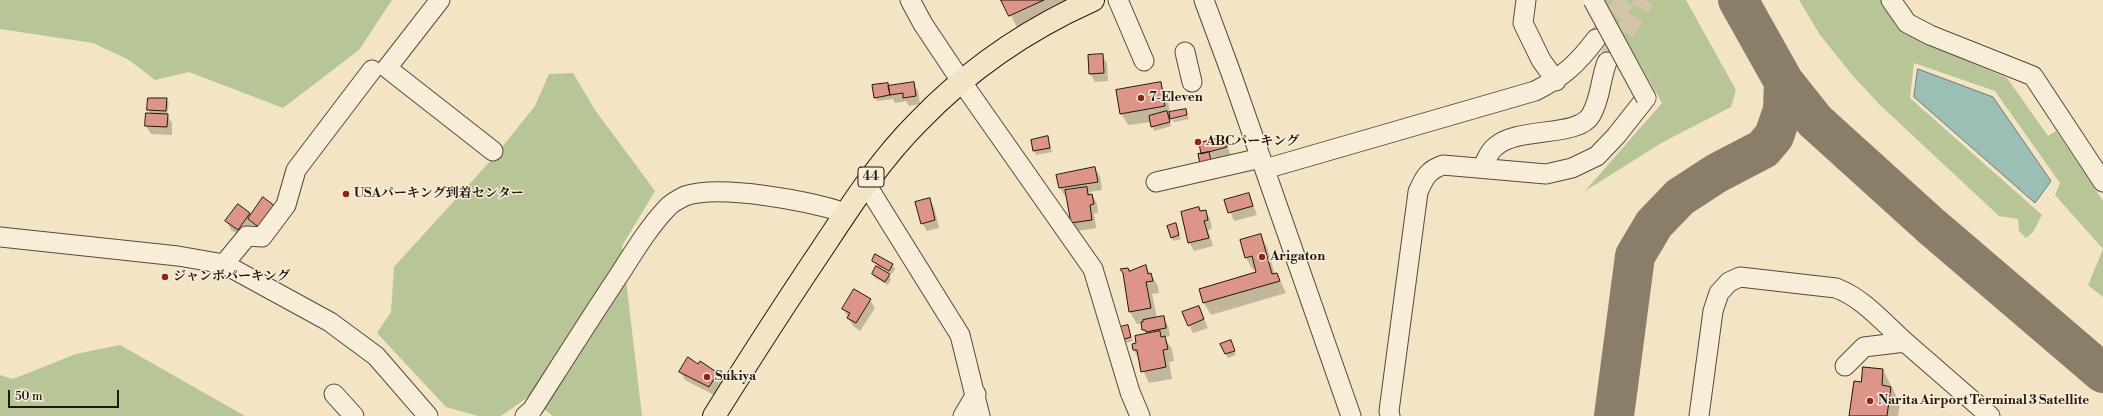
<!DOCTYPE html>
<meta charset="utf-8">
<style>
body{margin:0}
#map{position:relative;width:2103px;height:416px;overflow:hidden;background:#f3e4c5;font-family:"Libre Bodoni",serif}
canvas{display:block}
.scale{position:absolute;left:8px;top:390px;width:111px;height:18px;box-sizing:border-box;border:2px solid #221610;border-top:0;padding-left:5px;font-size:12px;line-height:14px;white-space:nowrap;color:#221610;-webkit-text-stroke:3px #f7edd9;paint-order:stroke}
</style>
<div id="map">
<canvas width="2103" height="416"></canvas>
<div class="scale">50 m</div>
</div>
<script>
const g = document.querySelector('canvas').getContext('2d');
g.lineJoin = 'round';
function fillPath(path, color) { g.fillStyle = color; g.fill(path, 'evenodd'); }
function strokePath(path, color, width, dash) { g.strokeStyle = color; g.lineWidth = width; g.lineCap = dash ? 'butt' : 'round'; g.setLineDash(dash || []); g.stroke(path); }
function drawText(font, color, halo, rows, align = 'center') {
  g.font = font + ' "Libre Bodoni","Noto Serif JP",serif'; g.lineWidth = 3; g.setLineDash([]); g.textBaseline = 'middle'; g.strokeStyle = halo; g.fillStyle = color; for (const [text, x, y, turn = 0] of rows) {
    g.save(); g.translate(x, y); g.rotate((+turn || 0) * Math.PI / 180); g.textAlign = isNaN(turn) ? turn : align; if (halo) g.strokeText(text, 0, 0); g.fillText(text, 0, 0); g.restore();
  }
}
fillPath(new Path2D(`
 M 0,0 L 392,0 L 359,50 L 283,108 L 189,72 L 155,80 L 129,60 L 93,43 L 0,29 Z
 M 1603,0 L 1686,0 L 1736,90 L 1731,107 L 1663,142 L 1585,191 L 1662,103 Z
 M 1799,0 L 1881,0 L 1896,26 L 1905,34 L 2007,78 L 2048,136 L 2056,131 L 2103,201 L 2103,249 L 2055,195 L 2060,183 L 1995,91 L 1914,63 L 1910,98 L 2042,215 L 2033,232 L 2026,238 L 2019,231 L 2018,219 L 1999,216 L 1880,105 L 1853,76 L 1820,35 Z
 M 573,73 L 595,110 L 655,191 L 622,246 L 642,416 L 553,416 L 528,397 L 501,416 L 478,416 L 446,407 L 377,333 L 391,312 L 394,267 L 494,157 L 535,106 L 549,74 Z
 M 2103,249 L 2103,297 L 2088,285 Z
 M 120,345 L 245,416 L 0,416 L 0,375 L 13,379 L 76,354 Z`), '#b8c597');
const water = new Path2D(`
 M 1918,69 L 1993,97 L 2051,181 L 2035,203 L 1914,97 Z`);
fillPath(water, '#9bbeb5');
strokePath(water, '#6b7b73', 1);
fillPath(new Path2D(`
 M 1003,0 L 1086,0 L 1019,31 Z
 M 1102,55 L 1107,63 L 1108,81 L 1095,82 L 1090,73 Z
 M 913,83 L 918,91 L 920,104 L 909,106 L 906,101 L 895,103 L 893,99 L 877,101 L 875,97 Z
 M 1160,83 L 1167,95 L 1170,113 L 1185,110 L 1188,114 L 1171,119 L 1168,115 L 1171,126 L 1154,131 L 1151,122 L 1128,125 L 1121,113 Z
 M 149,99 L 166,99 L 169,103 L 167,115 L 172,123 L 172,135 L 151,134 L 146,126 L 151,114 L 148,110 Z
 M 1188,116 L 1189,119 L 1174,122 L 1172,120 Z
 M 1047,138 L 1052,152 L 1036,155 L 1034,151 Z
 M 1224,138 L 1231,156 L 1212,160 L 1199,155 Z
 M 1095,168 L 1100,176 L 1102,190 L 1089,192 L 1097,203 L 1098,213 L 1094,213 L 1096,228 L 1077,231 L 1072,223 L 1067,196 L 1065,196 L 1060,188 Z
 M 1249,194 L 1257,215 L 1234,221 L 1226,200 Z
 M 929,199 L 934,207 L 939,228 L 927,231 L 922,223 Z
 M 1199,208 L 1201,212 L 1205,211 L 1210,219 L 1212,229 L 1208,230 L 1213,246 L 1194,251 L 1189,242 Z
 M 250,213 L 251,216 L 269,239 L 252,225 L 243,237 L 231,230 L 227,221 Z
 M 1175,225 L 1181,239 L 1174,241 L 1171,237 Z
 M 1260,235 L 1267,247 L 1275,275 L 1277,274 L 1286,293 L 1211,315 L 1204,303 L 1257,273 L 1256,269 L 1253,270 L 1246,258 L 1241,241 Z
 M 873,261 L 892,265 L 895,269 L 892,274 L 882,268 L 881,270 L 889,275 L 891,279 L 888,285 L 875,278 L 873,274 L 878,266 Z
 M 1146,267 L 1158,286 L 1159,293 L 1152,294 L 1157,318 L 1163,317 L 1168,325 L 1170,336 L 1164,337 L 1172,349 L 1174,361 L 1169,362 L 1172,379 L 1149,383 L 1134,350 L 1146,334 L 1142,323 L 1137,324 L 1130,312 L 1129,272 Z
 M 870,300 L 875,308 L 860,331 L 853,326 L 843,309 Z
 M 1199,307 L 1208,328 L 1193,333 L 1189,325 Z
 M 1127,326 L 1133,341 L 1122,344 Z
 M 1231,341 L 1236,355 L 1228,358 L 1221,344 Z
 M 1130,354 L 1135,372 L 1129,373 L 1124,355 Z
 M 700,363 L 717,374 L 722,382 L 714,395 L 685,380 L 681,372 Z
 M 1883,370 L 1900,403 L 1898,416 L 1850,416 L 1862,383 Z`), '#0003');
strokePath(new Path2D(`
 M 1738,0 L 1784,82 L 1815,121 L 1931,226 L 2103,373
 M 1614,416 L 1635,256 L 1654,224 L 1680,197 L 1717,173 L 1763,149 L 1774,136 L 1783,110 L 1784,82`), '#8a7d6a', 40);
const building = new Path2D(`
 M 1001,0 L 1044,0 L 1009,16 Z
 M 1103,54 L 1104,73 L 1089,74 L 1088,55 Z
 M 914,82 L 916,96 L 903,98 L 903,93 L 890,95 L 888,86 Z
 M 1161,82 L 1165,106 L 1120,114 L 1116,90 Z
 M 888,83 L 890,95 L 874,98 L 872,85 Z
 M 148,98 L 167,98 L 166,111 L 147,110 Z
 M 1186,109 L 1187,115 L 1170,119 L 1169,112 Z
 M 1167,111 L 1170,122 L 1151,127 L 1149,116 Z
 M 146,113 L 168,114 L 167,127 L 145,126 Z
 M 1048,136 L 1050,148 L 1033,151 L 1031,140 Z
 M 1225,137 L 1227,147 L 1201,154 L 1199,143 Z
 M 1209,152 L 1211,161 L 1200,164 L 1198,154 Z
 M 1095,167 L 1098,182 L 1059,188 L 1056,175 Z
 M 1087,187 L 1088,195 L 1092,194 L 1094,204 L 1090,205 L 1092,220 L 1071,223 L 1065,190 Z
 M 1249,193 L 1253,206 L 1228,213 L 1224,200 Z
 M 263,197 L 280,210 L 264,231 L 248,219 Z
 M 930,198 L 935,220 L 921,224 L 915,202 Z
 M 238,204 L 250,213 L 238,230 L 225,221 Z
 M 1199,207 L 1200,211 L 1206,210 L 1208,220 L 1204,221 L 1209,238 L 1188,243 L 1181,212 Z
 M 1176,223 L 1179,235 L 1171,238 L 1167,226 Z
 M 1261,234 L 1272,274 L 1277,273 L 1280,281 L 1203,303 L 1199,289 L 1256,272 L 1252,256 L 1245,258 L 1240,240 Z
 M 875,254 L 893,264 L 889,271 L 872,261 Z
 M 1146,265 L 1148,274 L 1151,273 L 1153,281 L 1146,282 L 1151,308 L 1129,312 L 1123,273 L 1120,269 L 1128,268 L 1129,271 Z
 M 876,266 L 890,274 L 885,282 L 872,274 Z
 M 854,289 L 871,299 L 856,323 L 847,318 L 850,313 L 842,309 Z
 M 1199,306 L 1204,319 L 1188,326 L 1182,312 Z
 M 1164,316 L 1166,328 L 1146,332 L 1145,330 L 1142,330 L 1141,322 L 1143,322 L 1143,320 Z
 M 1128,325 L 1131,337 L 1119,341 L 1116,328 Z
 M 1160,331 L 1161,337 L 1165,336 L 1168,349 L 1163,350 L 1166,367 L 1141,372 L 1137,350 L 1133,350 L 1132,344 L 1136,343 L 1135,336 Z
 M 1231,340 L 1235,351 L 1225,354 L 1220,344 Z
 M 688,357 L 698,364 L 700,361 L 718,373 L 709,387 L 679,372 Z
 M 1863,367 L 1883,369 L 1882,385 L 1891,387 L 1887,416 L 1849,416 L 1854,381 L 1861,382 Z`);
fillPath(building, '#dd9489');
strokePath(building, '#221610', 1);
strokePath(new Path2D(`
 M 1597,38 L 1625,0
 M 1609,57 L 1645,0`), '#d4c5aa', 19, [19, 10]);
const minor = new Path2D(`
 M 440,0 L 387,68 L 493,151
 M 910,0 L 923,24 L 961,81 L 1093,269 L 1130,392 L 1140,416
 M 1118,0 L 1144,61
 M 1204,0 L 1231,73 L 1351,416
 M 1526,0 L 1523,23 L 1541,60 L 1556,81
 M 1891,0 L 1907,23 L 1930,35 L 2033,76 L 2103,182
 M 1185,52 L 1192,82
 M 1482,168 C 1486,161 1489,151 1495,147 C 1517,126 1578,138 1591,115 C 1601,98 1600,80 1607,62
 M 1265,169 L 1535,91 C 1563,77 1578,63 1596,39
 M 1156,182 L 1261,158
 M 866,184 L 960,335 L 980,416
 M 0,237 L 178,256 L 224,264 L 330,322 L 376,356 L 428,416
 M 224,264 L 247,236 L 262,237 L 286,205 L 296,170 L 372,70
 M 1845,366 L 1864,347 L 1905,342 L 1990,416
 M 334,394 L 354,416
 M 525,416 L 532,410 C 562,363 591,317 621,272 C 635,250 649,227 667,208 C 671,203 679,199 685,196 C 720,184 809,201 846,213
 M 963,416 L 976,394
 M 1390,416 L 1389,411 L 1418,192 C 1424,178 1428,170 1443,165 L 1546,174 L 1572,168 L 1597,156 L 1616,136 L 1646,98
 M 1699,416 L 1713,311 L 1719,293 L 1729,282 L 1740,277 L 1836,288 C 1863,298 1884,323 1905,342`);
const major = new Path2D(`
 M 714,416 C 749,360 785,304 822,249 C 851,205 880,160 918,122 C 967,71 1028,29 1093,0`);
strokePath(minor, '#564a3d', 21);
strokePath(major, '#221610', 24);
strokePath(minor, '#f7edd9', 19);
strokePath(major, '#f3e4c5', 22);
const minorBridge = new Path2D(`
 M 1593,0 L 1646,98`);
strokePath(minorBridge, '#564a3d', 21, []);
strokePath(minorBridge, '#f7edd9', 19);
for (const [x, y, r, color] of [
 [1141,98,4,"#8f2418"],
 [1198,142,4,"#8f2418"],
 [346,194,4,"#8f2418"],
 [1262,257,4,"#8f2418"],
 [165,277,4,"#8f2418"],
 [707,377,4,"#8f2418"],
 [1870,401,4,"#8f2418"]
]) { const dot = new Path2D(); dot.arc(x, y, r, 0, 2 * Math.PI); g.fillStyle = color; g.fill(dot); strokePath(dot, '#f7edd9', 1.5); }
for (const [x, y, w] of [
 [871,177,26]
]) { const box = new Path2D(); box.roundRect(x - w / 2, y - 10, w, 20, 3); g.fillStyle = '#f7edd9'; g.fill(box); strokePath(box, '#221610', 1); }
drawText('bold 12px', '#221610', null, [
 ["44",871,177]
]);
drawText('bold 13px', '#221610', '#f7edd9', [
 ["7-Eleven",1149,98],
 ["ABCパーキング",1206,142],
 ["USAパーキング到着センター",354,194],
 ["Arigaton",1270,257],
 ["ジャンボパーキング",173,277],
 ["Sukiya",715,377],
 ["Narita Airport Terminal 3 Satellite",1878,401]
], 'left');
</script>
